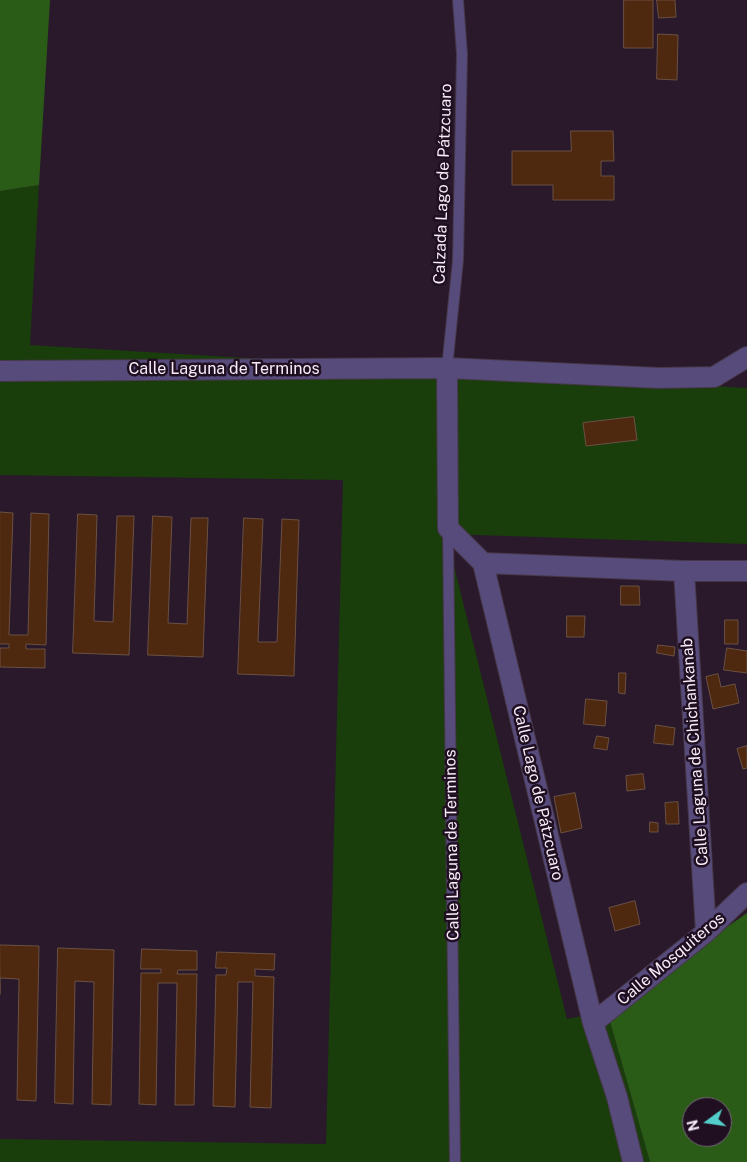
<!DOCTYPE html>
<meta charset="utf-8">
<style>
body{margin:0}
#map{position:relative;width:747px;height:1162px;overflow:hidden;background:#29192b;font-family:"Public Sans",sans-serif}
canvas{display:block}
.north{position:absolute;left:682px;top:1097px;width:50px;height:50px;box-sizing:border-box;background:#1f0f21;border:1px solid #756777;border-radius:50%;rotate:256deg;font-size:14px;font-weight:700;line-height:20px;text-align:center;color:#f7ecf8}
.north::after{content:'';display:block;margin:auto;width:18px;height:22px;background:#53cdc9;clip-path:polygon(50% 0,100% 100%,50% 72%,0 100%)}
</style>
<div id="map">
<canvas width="747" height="1162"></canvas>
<div class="north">N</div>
</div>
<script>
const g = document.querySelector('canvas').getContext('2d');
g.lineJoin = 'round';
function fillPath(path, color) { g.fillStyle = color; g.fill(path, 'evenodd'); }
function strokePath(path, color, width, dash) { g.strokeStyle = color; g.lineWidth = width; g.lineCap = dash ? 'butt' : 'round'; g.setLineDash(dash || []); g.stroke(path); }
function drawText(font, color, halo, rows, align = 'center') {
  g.font = font + ' "Public Sans",sans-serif'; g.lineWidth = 5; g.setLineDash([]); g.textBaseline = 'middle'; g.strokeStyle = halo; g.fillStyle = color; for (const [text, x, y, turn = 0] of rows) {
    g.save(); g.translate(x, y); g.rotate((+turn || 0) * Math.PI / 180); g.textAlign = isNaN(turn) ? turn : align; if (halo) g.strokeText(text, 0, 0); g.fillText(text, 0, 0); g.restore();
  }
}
fillPath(new Path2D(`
 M 39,185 L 30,345 L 747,388 L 747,544 L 446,534 L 567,1019 L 607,1011 L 650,1162 L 0,1162 L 0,1139 L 326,1144 L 343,480 L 0,475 L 0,191 Z`), '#1a3d0c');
fillPath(new Path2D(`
 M 0,0 L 50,0 L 39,185 L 0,191 Z
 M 747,913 L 747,1162 L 650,1162 L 607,1011 ZM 692,1107 L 722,1107 L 722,1137 L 692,1137 Z`), '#2a5c18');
const building = new Path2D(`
 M 624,0 L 653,0 L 653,48 L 624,48 Z
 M 657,0 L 675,0 L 676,17 L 659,18 Z
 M 658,34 L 678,35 L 677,80 L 657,79 Z
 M 571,131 L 613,131 L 614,161 L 601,161 L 601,176 L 614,176 L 614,200 L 553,200 L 553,185 L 512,185 L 512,151 L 571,151 Z
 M 634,417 L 637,440 L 586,446 L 583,423 Z
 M 0,512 L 13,513 L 9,635 L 28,635 L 31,513 L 49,514 L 46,645 L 26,644 L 26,649 L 45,649 L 45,668 L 0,667 L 0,648 L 9,648 L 9,644 L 0,644 Z
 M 78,514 L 97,515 L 94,621 L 113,622 L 117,516 L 134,516 L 129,655 L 73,653 Z
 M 153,516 L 172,517 L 168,623 L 187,624 L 191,518 L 208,518 L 203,657 L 148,655 Z
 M 244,518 L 263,519 L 258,642 L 277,642 L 282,519 L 299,520 L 294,676 L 238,674 Z
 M 621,586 L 639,586 L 640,605 L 621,605 Z
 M 567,616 L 585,616 L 584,637 L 567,637 Z
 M 725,620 L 738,620 L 738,644 L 725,644 Z
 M 658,645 L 675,647 L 674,656 L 657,653 Z
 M 727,648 L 747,651 L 747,673 L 724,670 Z
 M 619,673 L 626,673 L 625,694 L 619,693 Z
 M 718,674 L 721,687 L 735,684 L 739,703 L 713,709 L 706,677 Z
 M 586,699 L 607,701 L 605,726 L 584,724 Z
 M 656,725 L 675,728 L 673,745 L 654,743 Z
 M 597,736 L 609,738 L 607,750 L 594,748 Z
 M 747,746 L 747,768 L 743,769 L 737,749 Z
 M 643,774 L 645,789 L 627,791 L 626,776 Z
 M 575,793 L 582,828 L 561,833 L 554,797 Z
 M 678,802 L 679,824 L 666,824 L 665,803 Z
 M 650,822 L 658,823 L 658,832 L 650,832 Z
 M 635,901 L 640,924 L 615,931 L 609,908 Z
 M 0,945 L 39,946 L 36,1101 L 17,1100 L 19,979 L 0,978 L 0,994 Z
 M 58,948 L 114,950 L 111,1105 L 92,1104 L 94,982 L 75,981 L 73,1104 L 55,1103 Z
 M 142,949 L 197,951 L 197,970 L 178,970 L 177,974 L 197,974 L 194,1105 L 175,1105 L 177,983 L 158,983 L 156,1105 L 139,1104 L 141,973 L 161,973 L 161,969 L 141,969 Z
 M 217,952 L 275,954 L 274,970 L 255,969 L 255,976 L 274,977 L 271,1108 L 250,1107 L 253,982 L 238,982 L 235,1107 L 213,1106 L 216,975 L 226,975 L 227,968 L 216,968 Z`);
fillPath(building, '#4f2810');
strokePath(building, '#6b5143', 1);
const lane = new Path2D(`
 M 447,368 L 458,260 L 462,54 L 458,0
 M 448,529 L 455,1162`);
const street = new Path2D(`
 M 447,368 L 448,528 L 483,563 L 684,571 L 747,571
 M 0,371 L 447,368 L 659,378 L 714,377 L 747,357
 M 483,563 L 593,1023 L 617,1097 L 633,1162
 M 684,571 L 706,932
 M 593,1023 L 706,932 L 747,893`);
strokePath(lane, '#463748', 12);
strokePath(street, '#463748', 22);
strokePath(lane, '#564b7a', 10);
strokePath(street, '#564b7a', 20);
drawText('16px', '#f7ecf8', '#1f0f21', [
 ["Calzada Lago de Pátzcuaro",443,184,-88],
 ["Calle Laguna de Terminos",224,369],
 ["Calle Laguna de Chichankanab",695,752,-94],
 ["Calle Lago de Pátzcuaro",538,793,77],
 ["Calle Laguna de Terminos",452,845,-91],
 ["Calle Mosquiteros",671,959,-40]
]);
</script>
